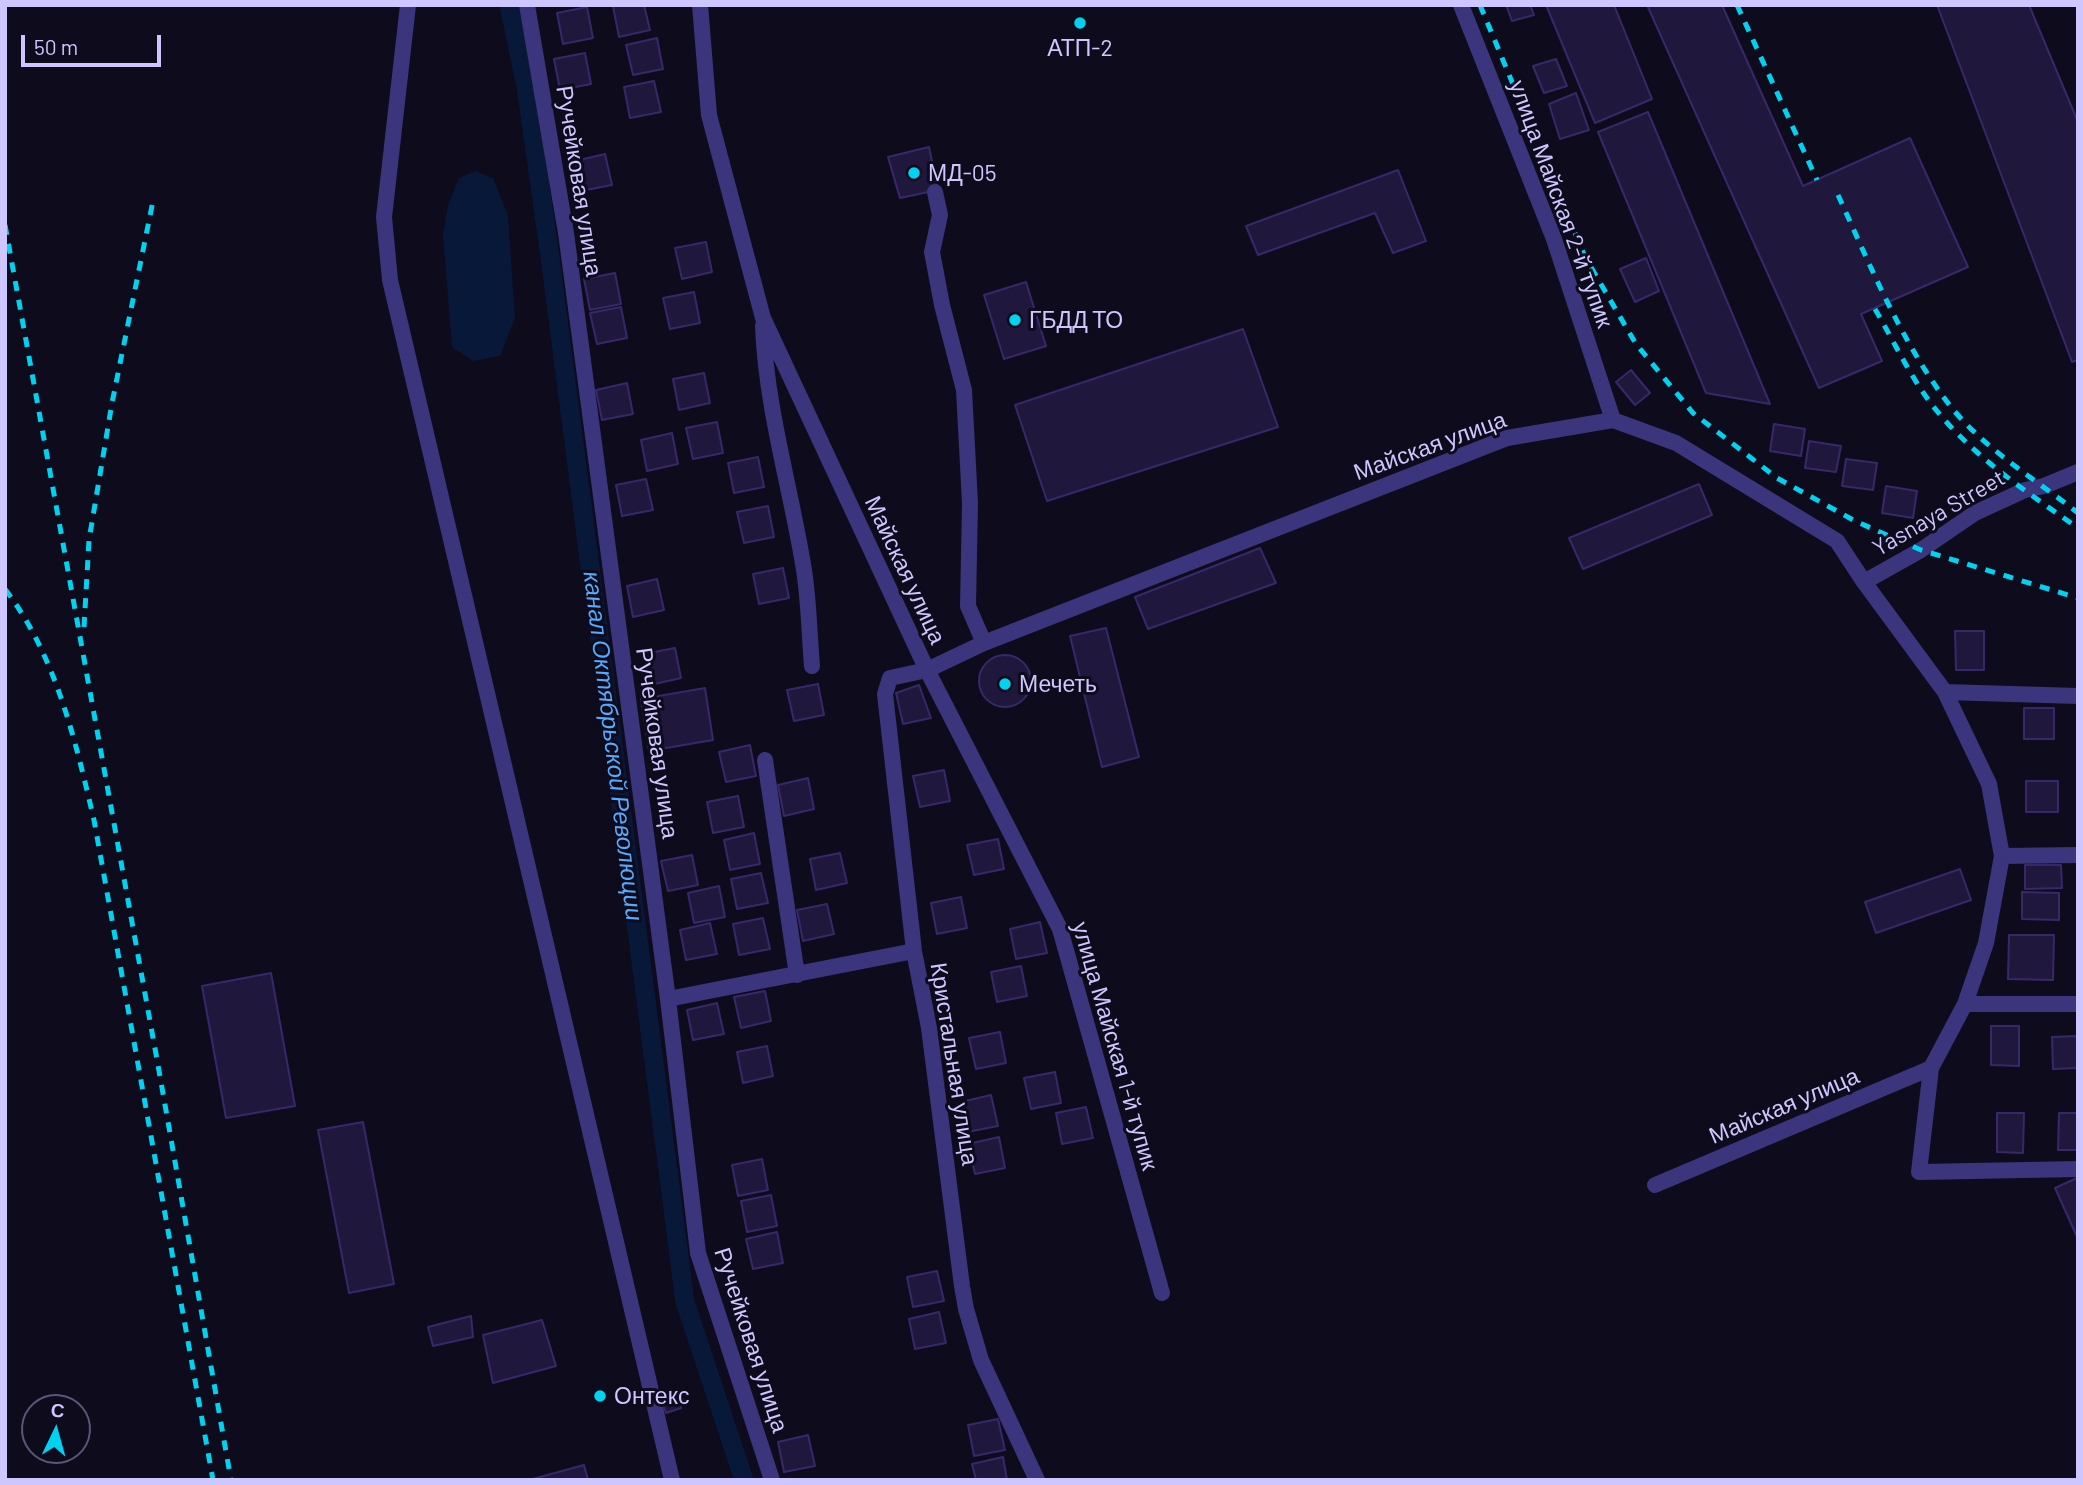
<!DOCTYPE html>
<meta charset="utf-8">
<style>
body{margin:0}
#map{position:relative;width:2083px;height:1485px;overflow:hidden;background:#0e0b1c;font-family:Barlow,sans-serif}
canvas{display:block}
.frame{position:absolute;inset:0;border:7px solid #cec6ff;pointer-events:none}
.north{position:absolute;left:21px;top:1394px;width:70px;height:70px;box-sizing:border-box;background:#0e0b1c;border:2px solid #5b5677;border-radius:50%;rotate:5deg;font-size:19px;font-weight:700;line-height:28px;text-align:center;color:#cec6ff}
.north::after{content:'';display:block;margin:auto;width:24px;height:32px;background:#00d2f1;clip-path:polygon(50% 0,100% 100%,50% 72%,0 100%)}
.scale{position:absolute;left:21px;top:35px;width:140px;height:32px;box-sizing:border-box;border:4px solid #cec6ff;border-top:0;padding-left:9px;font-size:21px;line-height:24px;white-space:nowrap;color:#cec6ff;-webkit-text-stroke:5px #0e0b1c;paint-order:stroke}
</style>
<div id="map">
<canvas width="2083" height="1485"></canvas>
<div class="frame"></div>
<div class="north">С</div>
<div class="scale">50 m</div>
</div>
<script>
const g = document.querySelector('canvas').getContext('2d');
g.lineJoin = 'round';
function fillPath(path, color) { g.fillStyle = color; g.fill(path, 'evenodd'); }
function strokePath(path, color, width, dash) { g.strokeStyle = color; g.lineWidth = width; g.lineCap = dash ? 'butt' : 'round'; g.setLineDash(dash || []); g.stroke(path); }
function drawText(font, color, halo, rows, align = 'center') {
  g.font = font + ' Barlow,sans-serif'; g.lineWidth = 6; g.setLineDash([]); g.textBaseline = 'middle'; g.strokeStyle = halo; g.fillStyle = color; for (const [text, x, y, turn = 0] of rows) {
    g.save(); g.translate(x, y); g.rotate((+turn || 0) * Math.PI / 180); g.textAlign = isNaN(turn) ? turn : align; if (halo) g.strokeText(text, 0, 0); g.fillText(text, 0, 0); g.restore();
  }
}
fillPath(new Path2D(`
 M 475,171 L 493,178 L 508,216 L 515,318 L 500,356 L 473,361 L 452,347 L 443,235 L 448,205 L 459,178 Z`), '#081838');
strokePath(new Path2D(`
 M 509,5 L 526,87 L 550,257 L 685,1302 L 744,1480`), '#081838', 19);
const building = new Path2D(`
 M 617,5 L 644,5 L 650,30 L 619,37 L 613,6 Z
 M 1506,5 L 1530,5 L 1534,15 L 1512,21 Z
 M 1546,5 L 1614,5 L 1652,99 L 1595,123 Z
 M 1647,5 L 1722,5 L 1803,186 L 1910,138 L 1968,267 L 1861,314 L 1882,361 L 1819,388 Z
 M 1937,5 L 2029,5 L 2078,122 L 2078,360 L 2072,362 Z
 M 587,7 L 593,38 L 563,44 L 557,13 Z
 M 657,38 L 663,69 L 633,75 L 626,45 Z
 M 585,53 L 591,84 L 560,90 L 554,59 Z
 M 1556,59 L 1567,86 L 1544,93 L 1533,66 Z
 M 654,81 L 661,112 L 630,118 L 624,87 Z
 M 1576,93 L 1589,130 L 1560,139 L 1549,104 Z
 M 1648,112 L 1770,404 L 1706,393 L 1598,132 Z
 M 929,147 L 938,190 L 900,198 L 888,157 Z
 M 605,154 L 612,185 L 581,191 L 575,161 Z
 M 1398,170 L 1426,241 L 1393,253 L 1375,213 L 1258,255 L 1246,226 Z
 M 706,242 L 712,272 L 682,279 L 675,248 Z
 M 1646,258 L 1659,291 L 1635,302 L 1620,269 Z
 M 615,273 L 621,304 L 590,310 L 584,279 Z
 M 1026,282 L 1046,346 L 1004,359 L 984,295 Z
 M 694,292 L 700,323 L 670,329 L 663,298 Z
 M 621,307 L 627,338 L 597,344 L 590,313 Z
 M 1243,329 L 1278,427 L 1047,501 L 1015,405 Z
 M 1631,370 L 1650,393 L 1635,405 L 1616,382 Z
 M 704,373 L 710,403 L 679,410 L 673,379 Z
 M 627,383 L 633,414 L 602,420 L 596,390 Z
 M 717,422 L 723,453 L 693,459 L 686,428 Z
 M 1774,424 L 1805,429 L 1801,456 L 1770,451 Z
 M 672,433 L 678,464 L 647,471 L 641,440 Z
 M 1809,441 L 1841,446 L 1836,472 L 1805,468 Z
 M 758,457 L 764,487 L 734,493 L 728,463 Z
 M 1846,459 L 1877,463 L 1873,490 L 1842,486 Z
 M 646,479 L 653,510 L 622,516 L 616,485 Z
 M 1699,484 L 1712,515 L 1583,569 L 1569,538 Z
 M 1886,486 L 1917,491 L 1913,518 L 1882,513 Z
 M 768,506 L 774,537 L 744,543 L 737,512 Z
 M 1260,548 L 1276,583 L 1148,629 L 1135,597 Z
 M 783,568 L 789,598 L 759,604 L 753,574 Z
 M 657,579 L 664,610 L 633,617 L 627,586 Z
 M 1106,628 L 1139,757 L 1102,767 L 1070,636 Z
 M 1955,631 L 1984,631 L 1984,670 L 1956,670 Z
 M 675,648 L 681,678 L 650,685 L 644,654 Z
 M979 681a26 26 0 1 1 52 0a26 26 0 1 1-52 0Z
 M 818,684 L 824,715 L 794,721 L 787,690 Z
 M 919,685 L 931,718 L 903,724 L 896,693 Z
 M 705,688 L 713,740 L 649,751 L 641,699 Z
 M 2024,708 L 2054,708 L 2054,739 L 2024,739 Z
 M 750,745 L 756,776 L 726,782 L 719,752 Z
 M 944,770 L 950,801 L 920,807 L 913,776 Z
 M 808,778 L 814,809 L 784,816 L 778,785 Z
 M 2026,781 L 2058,781 L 2058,812 L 2026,812 Z
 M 738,796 L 744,827 L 713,833 L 707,802 Z
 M 754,833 L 760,864 L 730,870 L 724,840 Z
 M 998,839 L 1004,869 L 974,875 L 967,845 Z
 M 840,853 L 847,883 L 816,890 L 810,859 Z
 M 692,855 L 698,885 L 668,891 L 661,861 Z
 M 2025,865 L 2061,865 L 2062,888 L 2025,889 Z
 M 1960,869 L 1971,900 L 1876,933 L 1865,902 Z
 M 761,873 L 768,903 L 737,909 L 731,879 Z
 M 719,886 L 725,917 L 694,923 L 688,893 Z
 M 2022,892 L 2059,893 L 2059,920 L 2022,919 Z
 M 961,897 L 967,928 L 937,934 L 931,903 Z
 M 827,904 L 834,934 L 803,941 L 797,910 Z
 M 763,918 L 770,949 L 739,955 L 733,924 Z
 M 1040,922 L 1047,953 L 1016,959 L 1010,929 Z
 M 710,923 L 717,954 L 686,960 L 680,930 Z
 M 2009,935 L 2054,935 L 2053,980 L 2008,979 Z
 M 1021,966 L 1027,996 L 997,1002 L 991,972 Z
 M 271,973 L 295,1106 L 226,1118 L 202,986 Z
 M 765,991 L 771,1021 L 741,1028 L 734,997 Z
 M 717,1003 L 724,1034 L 693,1040 L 687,1010 Z
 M 1991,1026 L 2019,1026 L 2019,1066 L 1991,1065 Z
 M 1000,1032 L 1006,1063 L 976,1069 L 969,1038 Z
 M 2078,1036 L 2078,1068 L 2053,1069 L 2052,1037 Z
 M 767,1046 L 773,1076 L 743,1083 L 737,1052 Z
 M 1055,1072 L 1061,1103 L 1031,1109 L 1024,1078 Z
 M 991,1095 L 998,1126 L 967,1132 L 961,1102 Z
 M 1086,1107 L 1093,1138 L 1062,1144 L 1056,1113 Z
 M 1997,1113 L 2024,1113 L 2023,1153 L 1997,1152 Z
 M 2059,1113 L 2078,1113 L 2078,1150 L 2058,1150 Z
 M 363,1122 L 394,1284 L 349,1293 L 318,1130 Z
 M 999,1137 L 1005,1168 L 975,1174 L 968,1144 Z
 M 762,1159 L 768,1190 L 738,1196 L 732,1165 Z
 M 2077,1178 L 2078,1181 L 2078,1239 L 2055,1188 Z
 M 771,1195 L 777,1226 L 747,1232 L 741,1201 Z
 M 777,1232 L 783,1263 L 753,1269 L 746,1239 Z
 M 937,1271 L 944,1301 L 913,1307 L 907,1277 Z
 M 939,1312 L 946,1343 L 915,1349 L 909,1319 Z
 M 471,1316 L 473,1337 L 433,1346 L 428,1327 Z
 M 542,1320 L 556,1366 L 493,1383 L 483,1335 Z
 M 675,1391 L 681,1408 L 666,1413 L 660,1397 Z
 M 998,1419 L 1005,1450 L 974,1456 L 968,1425 Z
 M 808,1435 L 815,1466 L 784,1472 L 778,1442 Z
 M 1003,1457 L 1007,1480 L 976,1480 L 972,1464 Z
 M 584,1465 L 588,1480 L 529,1480 Z`);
fillPath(building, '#20173d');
strokePath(building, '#372969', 2);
strokePath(new Path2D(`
 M 408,5 L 384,217 L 390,280 L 672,1480
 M 527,5 L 566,233 L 668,999 L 698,1253 L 772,1480
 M 700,5 L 709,115 L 763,318 L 927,670 L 984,643 L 1507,438 L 1613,420 L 1676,443 L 1837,541 L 1864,582 L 1945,692 L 1989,784 L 2002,856 L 1986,943 L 1965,1004 L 1931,1068 L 1919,1172 L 2078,1169
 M 1461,5 L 1554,239 L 1613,420
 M 935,192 L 940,215 L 932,252 L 942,305 L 964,390 L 970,503 L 968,606 L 984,643
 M 763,326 C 766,407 790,485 803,564 C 809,597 809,632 812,666
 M 1864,582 L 1921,550 L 1975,513 L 2025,490 L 2044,486 L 2078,472
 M 1945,692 L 2078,696
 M 765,760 L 797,975
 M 2002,856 L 2078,855
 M 668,999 L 914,951
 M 1965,1004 L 2078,1004
 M 1655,1185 L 1931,1068
 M 1037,1480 L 981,1360 L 966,1309 L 962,1286 L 929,1028 L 914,951 L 885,694 L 890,678 L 927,670 L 1060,929 L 1162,1293`), '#3a357c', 16);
strokePath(new Path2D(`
 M 1480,5 L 1585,257 L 1636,344 L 1693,413 L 1777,478 L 1855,521 L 1921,550 L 2078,598
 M 1737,5 L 1817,180
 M 1838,195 C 1871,267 1902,344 1951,407 C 1986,450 2035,479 2078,513
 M 5,225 L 158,1065 L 231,1480
 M 1875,309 C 1892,338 1907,370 1927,398 C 1966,452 2024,490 2078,528
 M 5,589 C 56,656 75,739 94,820 L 213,1480
 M 84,627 L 89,540 L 112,403 L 153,201`), '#00d2f1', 5, [10, 9]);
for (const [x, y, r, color] of [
 [1080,23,7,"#00d2f1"],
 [914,173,7,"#00d2f1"],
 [1015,320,7,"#00d2f1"],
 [1005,684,7,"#00d2f1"],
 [600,1396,7,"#00d2f1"]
]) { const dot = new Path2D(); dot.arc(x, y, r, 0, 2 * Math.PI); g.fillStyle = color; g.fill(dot); strokePath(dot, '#0e0b1c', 2.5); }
drawText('23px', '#cec6ff', '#0e0b1c', [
 ["АТП-2",1080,48,"center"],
 ["МД-05",928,173],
 ["ГБДД ТО",1029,320],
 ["Мечеть",1019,684],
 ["Онтекс",614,1396]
], 'left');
drawText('23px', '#cec6ff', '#0e0b1c', [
 ["Ручейковая улица",579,181,81],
 ["улица Майская 2-й тупик",1561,204,70],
 ["Майская улица",1430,446,-20],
 ["Yasnaya Street",1939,513,-30],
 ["Майская улица",905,570,65],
 ["Ручейковая улица",657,743,82],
 ["улица Майская 1-й тупик",1115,1046,74],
 ["Кристальная улица",954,1064,81],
 ["Майская улица",1784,1106,-23],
 ["Ручейковая улица",751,1340,72]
]);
drawText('italic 24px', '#54abff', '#0e0b1c', [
 ["канал Октябрьской Революции",613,746,83]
]);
</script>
